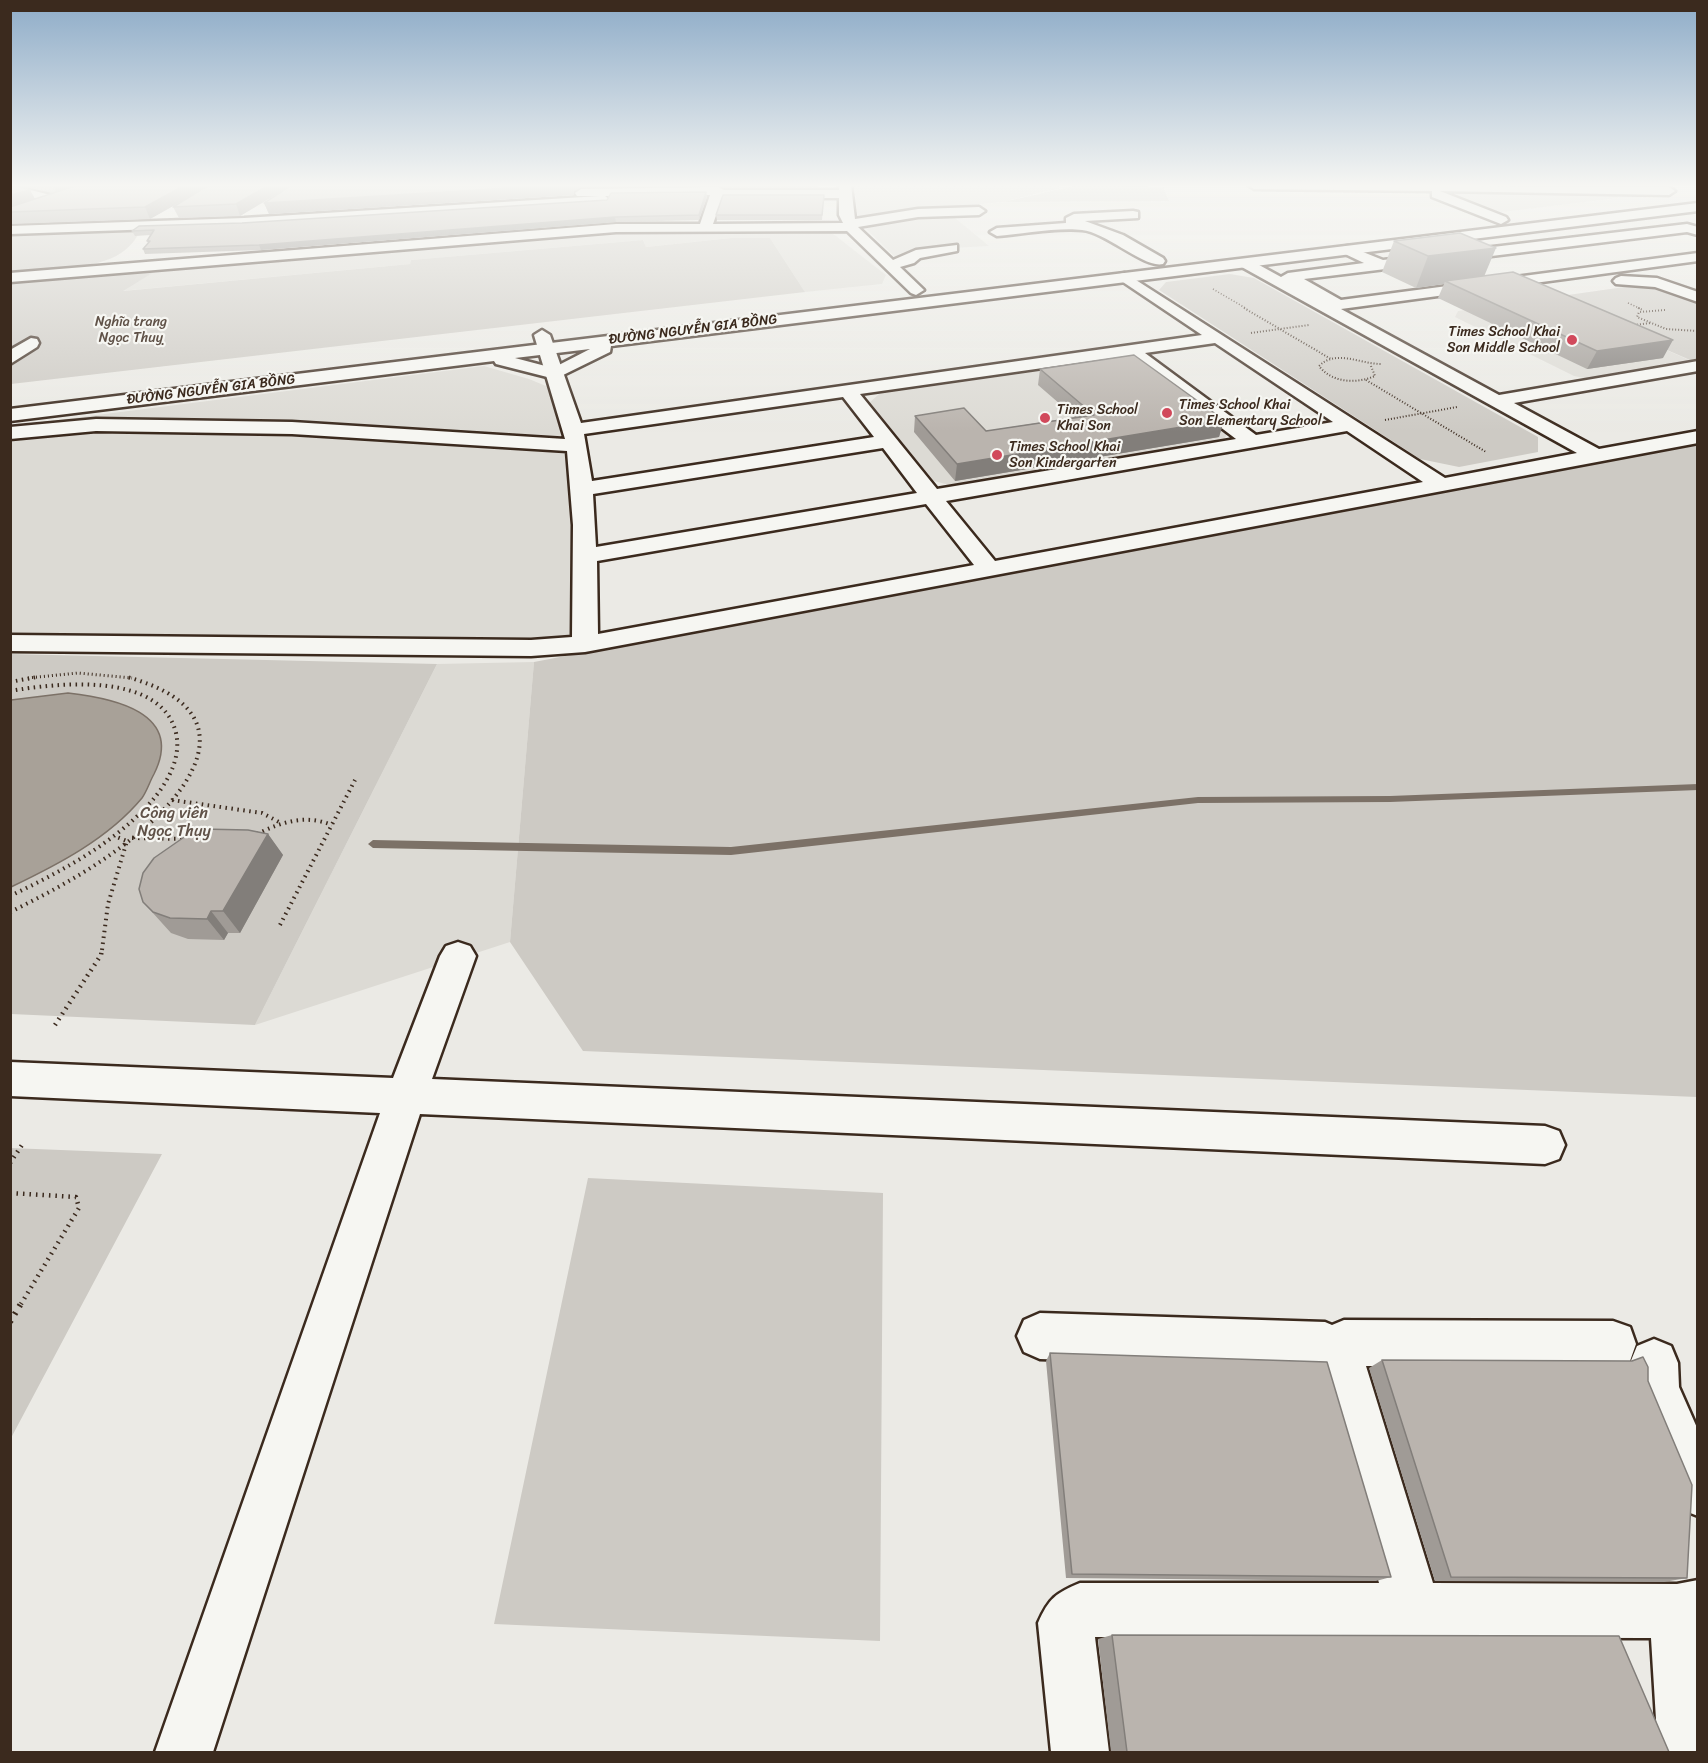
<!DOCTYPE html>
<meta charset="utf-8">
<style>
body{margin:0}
#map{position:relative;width:1708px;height:1763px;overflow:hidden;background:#ebeae5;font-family:Sriracha,sans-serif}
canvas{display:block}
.frame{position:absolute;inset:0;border:12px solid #3b2a1e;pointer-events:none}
</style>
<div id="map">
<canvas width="1708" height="1763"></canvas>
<div class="frame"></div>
</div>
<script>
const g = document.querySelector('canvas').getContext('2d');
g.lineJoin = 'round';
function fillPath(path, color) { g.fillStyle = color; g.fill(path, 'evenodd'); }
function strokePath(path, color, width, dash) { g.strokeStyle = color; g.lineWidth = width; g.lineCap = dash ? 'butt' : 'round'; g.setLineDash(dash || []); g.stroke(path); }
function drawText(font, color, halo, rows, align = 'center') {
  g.font = font + ' Sriracha,sans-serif'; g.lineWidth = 4.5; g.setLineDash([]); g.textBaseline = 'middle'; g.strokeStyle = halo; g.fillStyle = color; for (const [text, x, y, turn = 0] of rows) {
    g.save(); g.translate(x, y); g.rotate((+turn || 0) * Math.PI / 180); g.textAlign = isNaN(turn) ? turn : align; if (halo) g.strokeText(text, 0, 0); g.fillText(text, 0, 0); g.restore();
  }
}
fillPath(new Path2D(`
 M 854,185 L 1058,185 L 1059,188 L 1003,202 L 943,208 L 989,246 L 952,248 L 900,262 L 858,221 Z
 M 1445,189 L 1616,194 L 1619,198 L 1502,212 L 1491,211 L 1441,192 Z
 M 656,227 L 832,233 L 886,275 L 882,284 L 805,292 L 770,238 L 731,238 L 646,247 L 643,240 L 411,260 L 410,264 L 121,291 L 167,264 Z
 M 1547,298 L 1696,363 L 1596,380 L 1574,376 L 1455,317 L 1458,311 Z
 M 1115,360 L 1134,363 L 1228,433 L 1222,442 L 957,487 L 934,481 L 869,403 L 879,394 Z
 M 484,366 L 529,379 L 563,393 L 585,644 L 11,643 L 10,426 Z
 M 534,662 L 510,942 L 255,1025 L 437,664 Z`), '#dcdad4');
fillPath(new Path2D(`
 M 1079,185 L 1163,187 L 1169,201 L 1003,202 Z
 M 144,224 C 138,236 132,246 121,253 C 98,270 39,269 11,272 L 11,231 Z
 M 731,238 L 770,238 L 805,292 L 11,384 L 10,283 L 159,269 L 123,291 L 410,264 L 411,260 L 643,240 L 646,247 Z
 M 1230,274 L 1254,278 L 1538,437 L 1538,452 L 1459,467 L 1420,459 L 1159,290 L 1166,282 Z
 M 1638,285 L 1664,288 L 1697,301 L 1697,363 L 1547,298 Z
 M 1697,439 L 1697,1097 L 583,1051 L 510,942 L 534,662 Z
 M 10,654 L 437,664 L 255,1025 L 11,1014 Z
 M 10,1148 L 162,1154 L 11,1438 L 10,1438 Z
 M 588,1178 L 883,1193 L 880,1641 L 494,1624 Z`), '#cdcac4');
const water = new Path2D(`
 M 68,693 C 112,698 185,712 154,774 C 150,781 147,791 142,798 C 108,839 57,865 11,887 L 11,700 Z`);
fillPath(water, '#a8a198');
strokePath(water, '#7c7167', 1.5);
fillPath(new Path2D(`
 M 1698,784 L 1698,790 L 1390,802 L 1198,803 L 731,855 L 373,848 L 368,844 L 373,840 L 731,847 L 1198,797 L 1390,796 Z`), '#7c7167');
const minor = new Path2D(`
 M 10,185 L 63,198 L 65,201 L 59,205 L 10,191 Z
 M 839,185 L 851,185 L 855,219 L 918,209 L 979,207 L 985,211 L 979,215 L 918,217 L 858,227 L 893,260 L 916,250 L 957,245 L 957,251 L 920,258 L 914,263 L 900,267 L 924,290 L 916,295 L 911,293 L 847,231 L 616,232 L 10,282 L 10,273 L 616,224 L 700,224 L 710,195 L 605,196 L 610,200 L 608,203 L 244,226 L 10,234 L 10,226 L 244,218 L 600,196 L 577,196 L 575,193 L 581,189 L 718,187 L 724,190 L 839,190 ZM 722,198 L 839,198 L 839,215 L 843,223 L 713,224 Z
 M 1248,185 L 1669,187 L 1675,191 L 1669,195 L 1440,191 L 1506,217 L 1508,220 L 1501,224 L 1432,197 L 1432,191 L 1254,189 Z
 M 1133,211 L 1138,212 L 1138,218 L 1085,221 L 1123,235 L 1163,258 L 1165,261 L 1163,264 C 1145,269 1106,232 1082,230 C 1059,227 1021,234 997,236 L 990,232 L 997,228 L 1066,223 L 1066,218 L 1074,214 Z
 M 1687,224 L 1698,227 L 1698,235 L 1687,232 L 1304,279 L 1341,300 L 1698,253 L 1698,261 L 1341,309 L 1499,395 L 1698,361 L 1698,371 L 1514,403 L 1599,449 L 1698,431 L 1698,443 L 585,652 L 531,656 L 10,651 L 10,635 L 531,640 L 572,637 L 573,525 L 567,451 L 292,434 L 96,431 L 10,439 L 10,427 L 96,419 L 292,422 L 565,439 L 534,335 L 542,330 L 550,335 L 581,423 L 1202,335 L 1120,280 L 1118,277 L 1120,274 L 1125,273 L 1445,478 L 1577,453 L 1240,266 L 1238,263 L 1240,260 L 1250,260 L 1281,277 L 1288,273 L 1364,263 L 1343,253 L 1343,247 L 1348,246 L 1383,260 ZM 1215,343 L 1333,422 L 1256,435 L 1145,353 ZM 1127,356 L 1236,439 L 937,489 L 860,394 ZM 843,397 L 874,437 L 592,481 L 584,434 ZM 1347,431 L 1423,482 L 995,561 L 946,501 ZM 883,448 L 917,493 L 596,547 L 593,494 ZM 926,504 L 974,565 L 598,634 L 597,561 Z
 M 1621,276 L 1657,278 L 1698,292 L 1698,302 L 1655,287 L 1616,284 L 1613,281 L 1616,278 Z
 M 31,338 L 37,339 L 39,343 L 37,347 L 10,364 L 10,350 Z
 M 458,942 L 470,946 L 476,956 L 432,1079 L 1545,1126 L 1559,1131 L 1565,1145 L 1559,1159 L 1545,1164 L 420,1114 L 213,1752 L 155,1752 L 380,1113 L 10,1096 L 10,1062 L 393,1078 L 440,956 L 446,946 Z
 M 1040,1313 L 1325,1322 L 1332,1325 L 1344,1320 L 1613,1321 L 1630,1327 L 1636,1344 L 1630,1361 L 1613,1367 L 1366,1366 L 1433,1583 L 1677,1584 L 1698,1580 L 1698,1752 L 1658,1752 L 1651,1638 L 1095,1637 L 1109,1752 L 1051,1752 L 1038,1623 C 1049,1598 1056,1593 1080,1583 L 1379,1583 L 1317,1368 L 1040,1359 L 1024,1352 L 1017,1336 L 1024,1320 Z
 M 1654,1339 L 1671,1346 L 1678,1363 L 1679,1387 L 1698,1430 L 1698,1516 L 1680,1509 L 1631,1388 L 1630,1363 L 1637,1346 Z`);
const major = new Path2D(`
 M 1698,203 L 1698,211 L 611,346 L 610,352 L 555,379 L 496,364 L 494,361 L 10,421 L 10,409 ZM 590,349 L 553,368 L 515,358 Z`);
strokePath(minor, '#3b2a1e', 5);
strokePath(major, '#3b2a1e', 5);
strokePath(new Path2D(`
 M 1213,289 L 1247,309
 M 1628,303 L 1641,309`), '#3b2a1e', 1.5, [1, 2]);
strokePath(new Path2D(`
 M 1244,308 L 1331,359
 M 1638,308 L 1643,310
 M 1665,310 L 1639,312 L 1637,317 L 1666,329 L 1698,331
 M 1634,325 L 1651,323
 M 1251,333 L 1309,325
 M 1371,366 L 1375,376 C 1356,384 1332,383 1319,366 C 1336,349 1360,364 1381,364
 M 1366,380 L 1486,452
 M 1385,420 L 1457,407`), '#3b2a1e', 2, [1, 2]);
strokePath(new Path2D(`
 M 28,678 L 78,673 L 132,678`), '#3b2a1e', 3, [1, 3]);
strokePath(new Path2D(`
 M 10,682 L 37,677
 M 10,691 C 57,683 161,671 176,733 C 182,759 166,785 150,803 C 112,845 60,872 10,896
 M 172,800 L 262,813 L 281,823
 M 257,834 C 282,822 305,814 332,825
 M 132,838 L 185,839
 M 10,912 C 49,893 86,873 121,847 C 193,794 252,711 127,677
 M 280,925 L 355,780
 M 102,950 L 108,904 L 127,841 L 114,836`), '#3b2a1e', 4, [1.5, 4.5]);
strokePath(new Path2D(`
 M 55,1025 L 101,955 L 102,949
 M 10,1163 L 24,1142
 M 10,1193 L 76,1197 L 79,1208 L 21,1304`), '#3b2a1e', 4.5, [1.5, 5]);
strokePath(new Path2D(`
 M 10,1322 L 22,1302`), '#3b2a1e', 6, [2, 7]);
fillPath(minor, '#f6f6f2');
fillPath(major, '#f6f6f2');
fillPath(new Path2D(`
 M 10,185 L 30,190 L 35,199 L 52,193 L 17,185 L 292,185 L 240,216 L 179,218 L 173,207 L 200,191 L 150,219 L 10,224 Z
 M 292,185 L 693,185 L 581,187 L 574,191 L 574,195 L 269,214 L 264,203 Z
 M 719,185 L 818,185 L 817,188 L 725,188 Z
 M 706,192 L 707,197 L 699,220 L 616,222 L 261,250 L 145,254 L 143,249 L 148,243 L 147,241 L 150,235 L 135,236 L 132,231 L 607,200 Z
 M 824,195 L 822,220 L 717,220 L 716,215 Z
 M 1394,241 L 1484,276 L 1663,358 L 1587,369 L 1438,298 L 1444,284 L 1416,288 L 1382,272 Z
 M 1040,369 L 1224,420 L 1219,437 L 955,481 L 914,432 L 915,416 L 986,431 L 1075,417 L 1038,385 Z
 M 268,834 L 283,855 L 240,933 L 228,933 L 224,940 L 188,939 L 171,933 L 143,902 Z
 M 1050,1353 L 1391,1577 L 1376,1581 L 1066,1578 L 1046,1361 Z
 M 1382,1360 L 1648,1381 L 1687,1578 L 1664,1582 L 1435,1581 L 1369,1368 Z
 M 1112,1635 L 1669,1752 L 1110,1752 L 1111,1752 L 1098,1639 Z`), '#a09b96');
fillPath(new Path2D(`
 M 53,185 L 86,185 L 58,195 Z
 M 185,185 L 210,185 L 150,219 L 145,207 Z
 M 269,185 L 292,185 L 240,216 L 236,204 Z
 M 557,185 L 581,185 L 581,187 L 574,191 L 574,195 L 269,214 L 264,203 Z
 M 30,190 L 36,201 L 10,208 L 10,195 Z
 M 706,192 L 707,197 L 699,220 L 699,215 Z
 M 615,217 L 616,222 L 261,250 L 259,245 Z
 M 1496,248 L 1483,279 L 1445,281 L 1444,284 L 1416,288 L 1428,256 Z
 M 1673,340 L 1663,358 L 1587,369 L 1597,351 Z
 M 1224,420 L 1219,437 L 955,481 L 957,464 Z
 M 268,834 L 283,855 L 240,933 L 223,911 Z
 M 211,911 L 228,933 L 224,940 L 207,919 Z`), '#827e7a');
const building = new Path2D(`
 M 10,185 L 14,185 L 30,190 L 10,195 Z
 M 78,185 L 185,185 L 145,207 L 10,212 L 10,207 Z
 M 209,185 L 269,185 L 236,204 L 173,207 Z
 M 292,185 L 557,185 L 264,203 Z
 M 706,192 L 699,215 L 615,217 L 259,245 L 143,249 L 150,241 L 147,241 L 154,230 L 132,231 L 139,226 L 242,223 L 607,200 L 611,193 Z
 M 723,195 L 824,195 L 822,215 L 716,215 Z
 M 1460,233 L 1496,248 L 1428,256 L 1394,241 Z
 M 1513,272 L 1673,340 L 1597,351 L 1445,281 Z
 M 1134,355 L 1224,420 L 957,464 L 915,416 L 964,408 L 986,431 L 1094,415 L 1040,369 Z
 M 201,829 L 248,830 L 268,834 L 223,911 L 211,911 L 207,919 L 170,918 L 153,912 L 143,902 L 139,889 L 143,873 L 154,858 L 190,833 Z
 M 1050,1353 L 1327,1362 L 1391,1577 L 1072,1574 Z
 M 1643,1357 L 1648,1367 L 1648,1381 L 1692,1485 L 1687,1578 L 1451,1577 L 1382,1360 L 1632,1361 Z
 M 1112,1635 L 1619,1636 L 1669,1752 L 1127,1752 Z`);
fillPath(building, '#bab4ae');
strokePath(building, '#827e7a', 1.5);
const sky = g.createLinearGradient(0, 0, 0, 432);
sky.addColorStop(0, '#8eacc8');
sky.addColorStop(0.43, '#f6f6f3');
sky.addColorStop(1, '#f6f6f300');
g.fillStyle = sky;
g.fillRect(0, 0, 1708, 432);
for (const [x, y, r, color] of [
 [1572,340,6,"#d1495b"],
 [1167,413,6,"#d1495b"],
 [1045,418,6,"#d1495b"],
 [997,455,6,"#d1495b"]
]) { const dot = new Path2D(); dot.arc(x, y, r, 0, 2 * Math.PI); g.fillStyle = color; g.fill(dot); strokePath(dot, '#f6f6f2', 2); }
drawText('14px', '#605248', '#f6f6f2', [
 ["Nghĩa trang",131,322],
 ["Ngọc Thuỵ",131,338]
]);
drawText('14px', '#3b2a1e', '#f6f6f2', [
 ["ĐƯỜNG NGUYỄN GIA BỒNG",693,330,-7],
 ["ĐƯỜNG NGUYỄN GIA BỒNG",211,390,-7]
]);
drawText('14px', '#3b2a1e', '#f6f6f2', [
 ["Times School Khai",1560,332,"right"],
 ["Son Middle School",1560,348,"right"],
 ["Times School Khai",1179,405],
 ["Son Elementary School",1179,421],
 ["Times School",1057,410],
 ["Khai Son",1057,426],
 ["Times School Khai",1009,447],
 ["Son Kindergarten",1009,463]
], 'left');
drawText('16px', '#605248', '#f6f6f2', [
 ["Công viên",174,814],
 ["Ngọc Thụy",174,832]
]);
</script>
